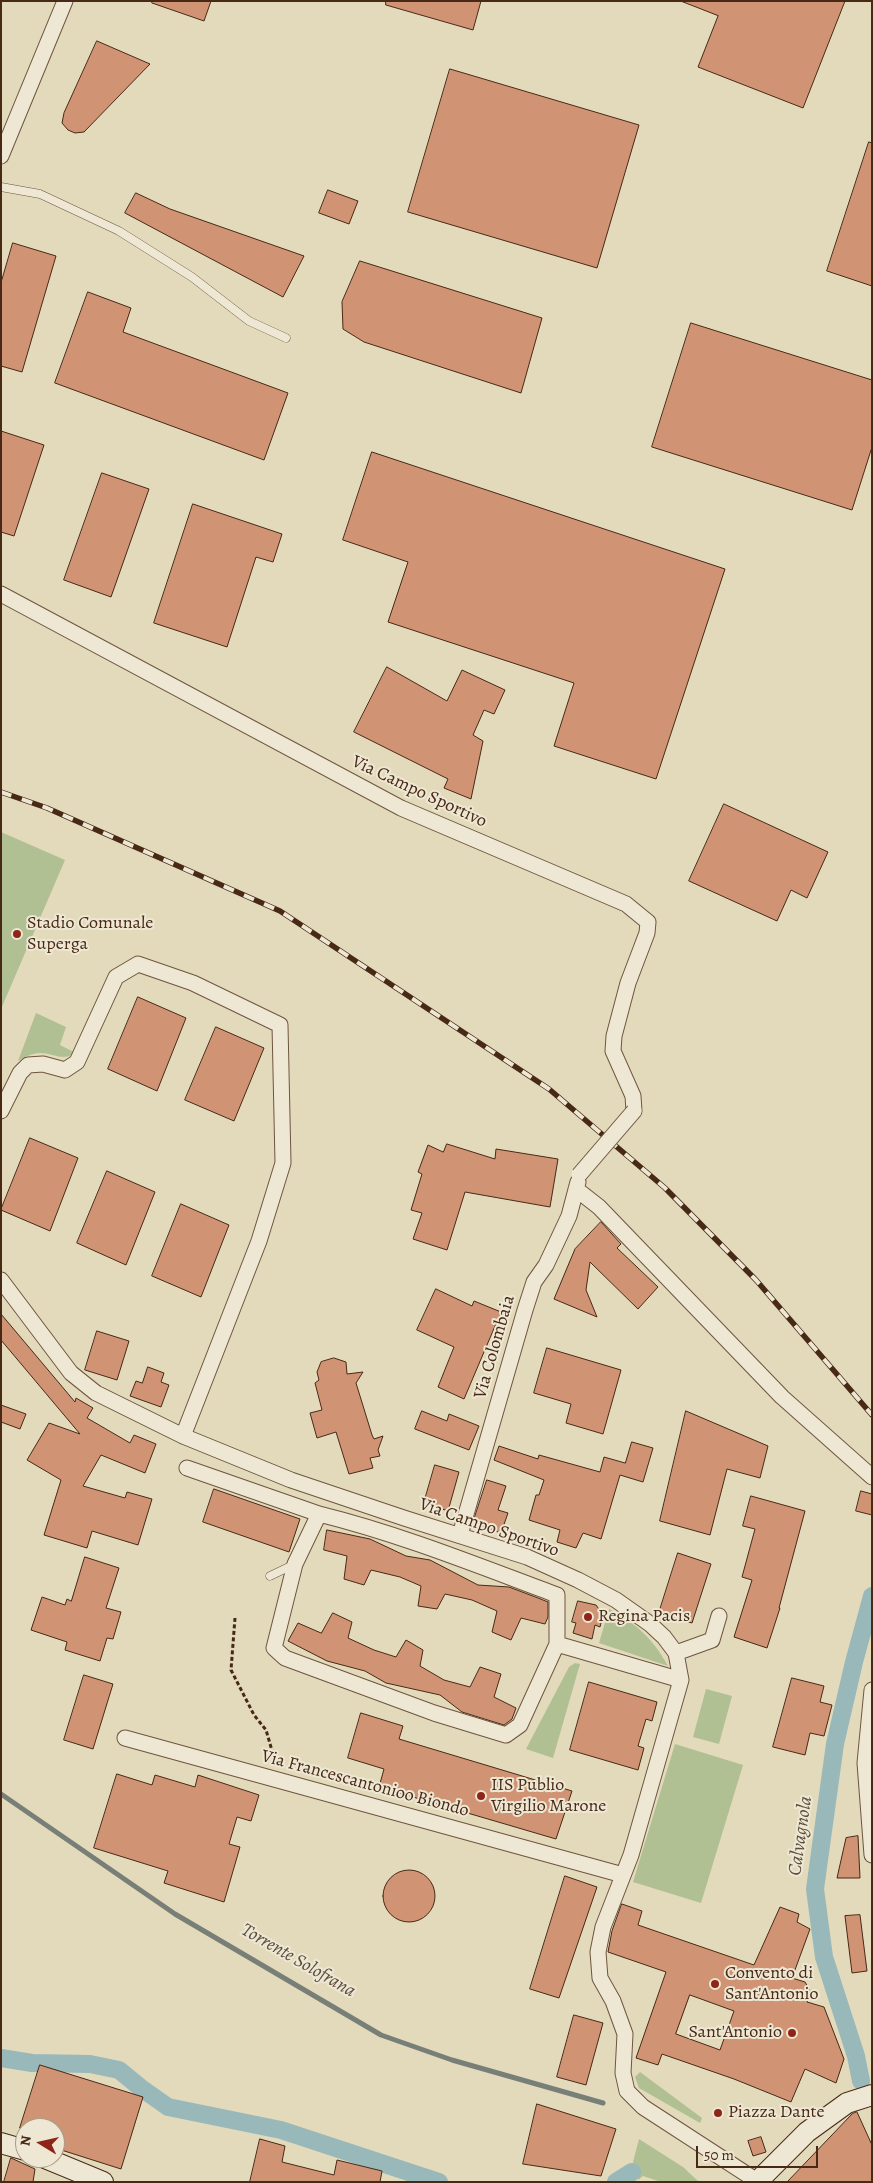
<!DOCTYPE html>
<style>
body{margin:0}
#map{position:relative;width:873px;height:2183px;overflow:hidden;background:#e3dabc;font-family:Alegreya,serif}
canvas{display:block}
.frame{position:absolute;inset:0;border:2px solid #472915;pointer-events:none}
.north{position:absolute;left:15px;top:2118px;width:50px;height:50px;box-sizing:border-box;background:#ede7d3;border:1px solid #ab9b87;border-radius:50%;rotate:279deg;font-size:14px;font-weight:700;line-height:20px;text-align:center;color:#472915}
.north::after{content:'';display:block;margin:auto;width:18px;height:22px;background:#8f2418;clip-path:polygon(50% 0,100% 100%,50% 72%,0 100%)}
.scale{position:absolute;left:696px;top:2146px;width:122px;height:22px;box-sizing:border-box;border:2px solid #472915;border-top:0;padding-left:6px;font-size:15px;line-height:18px;white-space:nowrap;color:#472915;-webkit-text-stroke:4px #ede7d3;paint-order:stroke}
</style>
<div id="map">
<canvas width="873" height="2183"></canvas>
<div class="frame"></div>
<div class="north">N</div>
<div class="scale">50 m</div>
</div>
<script>
const g = document.querySelector('canvas').getContext('2d');
g.lineJoin = 'round';
function fillPath(path, color) { g.fillStyle = color; g.fill(path, 'evenodd'); }
function strokePath(path, color, width, dash) { g.strokeStyle = color; g.lineWidth = width; g.lineCap = dash ? 'butt' : 'round'; g.setLineDash(dash || []); g.stroke(path); }
function drawText(font, color, halo, rows, align = 'center') {
  g.font = font + ' Alegreya,serif'; g.lineWidth = 4; g.setLineDash([]); g.textBaseline = 'middle'; g.strokeStyle = halo; g.fillStyle = color; for (const [text, x, y, turn = 0] of rows) {
    g.save(); g.translate(x, y); g.rotate((+turn || 0) * Math.PI / 180); g.textAlign = isNaN(turn) ? turn : align; if (halo) g.strokeText(text, 0, 0); g.fillText(text, 0, 0); g.restore();
  }
}
fillPath(new Path2D(`
 M 1,832 L 65,860 L 1,1009 Z
 M 36,1013 L 66,1027 L 60,1045 L 74,1052 L 72,1055 C 60,1060 52,1053 40,1053 C 32,1053 25,1057 18,1061 Z
 M 609,1609 C 636,1623 654,1640 668,1666 L 599,1643 Z
 M 575,1663 L 580,1664 L 553,1758 L 526,1749 L 569,1667 Z
 M 706,1689 L 732,1696 L 719,1744 L 693,1737 Z
 M 675,1744 L 743,1765 L 701,1903 L 633,1882 Z
 M 640,2072 L 702,2118 L 700,2123 L 639,2088 L 635,2077 Z
 M 639,2139 L 683,2167 L 699,2182 L 661,2182 L 643,2176 L 638,2180 L 633,2162 Z`), '#b0c093');
strokePath(new Path2D(`
 M 1,1794 L 175,1914 L 381,2035 L 452,2060 L 603,2103`), '#787f77', 5);
strokePath(new Path2D(`
 M 1,2058 L 32,2063 L 90,2064 L 119,2070 L 141,2088 L 168,2107 L 281,2130 L 439,2182
 M 861,2081 L 856,2056 L 824,1957 L 815,1889 L 835,1744 L 854,1662 L 872,1596
 M 616,2182 L 632,2172`), '#98b8b9', 18);
const building = new Path2D(`
 M 153,1 L 211,1 L 204,21 L 152,3 Z
 M 386,1 L 481,1 L 473,30 L 386,5 Z
 M 681,1 L 845,1 L 803,108 L 698,67 L 718,16 Z
 M 97,41 L 150,64 L 84,132 L 75,133 L 68,130 L 62,123 L 64,113 Z
 M 450,69 L 639,125 L 597,268 L 408,212 Z
 M 869,142 L 872,143 L 872,286 L 827,271 Z
 M 328,190 L 358,201 L 349,224 L 319,213 Z
 M 136,193 L 170,209 L 304,256 L 283,297 L 125,213 Z
 M 13,243 L 56,256 L 22,372 L 1,366 L 1,283 Z
 M 360,261 L 542,318 L 521,393 L 364,342 L 343,329 L 342,302 Z
 M 88,292 L 131,308 L 123,332 L 288,393 L 264,460 L 55,383 Z
 M 691,323 L 872,380 L 872,447 L 852,510 L 652,447 Z
 M 1,431 L 44,445 L 14,536 L 1,532 Z
 M 372,452 L 725,569 L 656,779 L 554,746 L 574,683 L 388,622 L 408,562 L 343,540 Z
 M 102,473 L 149,489 L 111,597 L 64,580 Z
 M 193,504 L 282,534 L 273,562 L 256,557 L 227,647 L 154,623 Z
 M 387,667 L 447,701 L 462,670 L 505,690 L 494,714 L 484,710 L 473,735 L 483,741 L 471,799 L 444,788 L 448,779 L 354,732 Z
 M 724,804 L 828,852 L 807,898 L 791,890 L 777,921 L 689,881 Z
 M 138,997 L 186,1018 L 157,1091 L 108,1069 Z
 M 216,1027 L 264,1048 L 234,1121 L 185,1100 Z
 M 30,1138 L 78,1158 L 50,1231 L 1,1210 Z
 M 447,1144 L 495,1159 L 496,1149 L 558,1159 L 550,1207 L 465,1192 L 447,1250 L 413,1239 L 422,1213 L 411,1210 L 422,1174 L 418,1172 L 428,1145 L 443,1152 Z
 M 107,1171 L 155,1192 L 126,1265 L 77,1243 Z
 M 181,1204 L 229,1225 L 201,1297 L 152,1276 Z
 M 601,1222 L 621,1244 L 617,1248 L 658,1287 L 638,1309 L 590,1262 L 586,1290 L 597,1317 L 554,1299 L 575,1249 Z
 M 436,1289 L 472,1306 L 474,1301 L 501,1312 L 464,1399 L 438,1387 L 454,1347 L 417,1330 Z
 M 1,1314 L 75,1402 L 76,1398 L 93,1408 L 87,1418 L 130,1443 L 134,1435 L 156,1444 L 145,1473 L 101,1455 L 83,1486 L 125,1498 L 127,1492 L 152,1499 L 138,1545 L 92,1531 L 87,1548 L 44,1535 L 61,1480 L 27,1460 L 49,1423 L 80,1434 L 1,1340 Z
 M 97,1331 L 129,1341 L 117,1380 L 85,1370 Z
 M 547,1348 L 621,1370 L 603,1434 L 566,1423 L 571,1404 L 534,1393 Z
 M 334,1358 L 346,1362 L 347,1374 L 363,1372 L 356,1383 L 372,1435 L 374,1439 L 383,1436 L 378,1450 L 380,1456 L 370,1458 L 373,1468 L 349,1474 L 336,1432 L 317,1438 L 310,1413 L 322,1410 L 315,1383 L 319,1380 L 317,1372 L 321,1362 Z
 M 148,1367 L 164,1373 L 161,1382 L 169,1385 L 161,1407 L 130,1396 L 136,1381 L 142,1383 Z
 M 1,1405 L 26,1414 L 20,1429 L 1,1422 Z
 M 422,1411 L 447,1421 L 449,1414 L 479,1426 L 469,1450 L 415,1429 Z
 M 686,1411 L 768,1446 L 760,1478 L 727,1469 L 710,1535 L 660,1521 Z
 M 632,1442 L 653,1448 L 643,1482 L 620,1475 L 601,1539 L 583,1533 L 576,1548 L 557,1542 L 560,1530 L 529,1520 L 536,1495 L 539,1495 L 544,1480 L 494,1460 L 499,1446 L 538,1459 L 539,1455 L 600,1472 L 604,1457 L 625,1463 Z
 M 435,1465 L 459,1472 L 448,1511 L 424,1503 Z
 M 487,1480 L 506,1486 L 498,1510 L 508,1513 L 501,1533 L 473,1523 Z
 M 214,1489 L 300,1519 L 289,1552 L 203,1522 Z
 M 861,1491 L 872,1494 L 872,1515 L 856,1511 Z
 M 751,1496 L 805,1511 L 779,1608 L 780,1608 L 767,1648 L 734,1637 L 752,1580 L 742,1577 L 755,1529 L 743,1526 Z
 M 327,1530 L 370,1539 L 406,1556 L 430,1560 L 478,1585 L 509,1587 L 538,1598 L 548,1602 L 548,1617 L 545,1624 L 521,1618 L 511,1640 L 492,1632 L 497,1611 L 472,1600 L 445,1594 L 437,1609 L 418,1606 L 421,1586 L 400,1577 L 371,1570 L 364,1585 L 344,1579 L 347,1556 L 324,1550 Z
 M 678,1553 L 711,1564 L 692,1623 L 659,1613 Z
 M 85,1557 L 119,1568 L 106,1608 L 121,1612 L 113,1639 L 107,1638 L 100,1661 L 65,1650 L 67,1642 L 31,1630 L 42,1597 L 65,1605 L 67,1599 L 71,1601 Z
 M 578,1601 L 596,1605 L 603,1615 L 600,1627 L 595,1625 L 592,1639 L 573,1633 L 576,1623 L 572,1622 Z
 M 333,1613 L 352,1622 L 348,1638 L 374,1650 L 396,1657 L 406,1640 L 423,1650 L 420,1666 L 444,1680 L 470,1687 L 480,1667 L 501,1674 L 494,1697 L 516,1708 L 512,1719 L 504,1725 L 462,1712 L 440,1695 L 386,1683 L 365,1671 L 327,1661 L 288,1641 L 298,1623 L 321,1633 Z
 M 84,1675 L 113,1684 L 93,1749 L 64,1740 Z
 M 792,1678 L 824,1686 L 820,1702 L 832,1705 L 824,1736 L 810,1733 L 805,1755 L 773,1747 Z
 M 589,1682 L 657,1702 L 652,1721 L 646,1719 L 638,1746 L 644,1748 L 638,1770 L 570,1750 Z
 M 361,1713 L 403,1726 L 399,1739 L 572,1791 L 556,1839 L 379,1787 L 384,1769 L 348,1758 Z
 M 117,1774 L 152,1785 L 155,1775 L 195,1787 L 198,1775 L 259,1795 L 251,1821 L 237,1817 L 229,1844 L 240,1847 L 224,1902 L 164,1883 L 168,1871 L 94,1848 Z
 M 858,1836 L 860,1878 L 837,1878 L 846,1838 Z
 M383 1896a26 26 0 1 1 52 0a26 26 0 1 1-52 0Z
 M 565,1876 L 597,1887 L 559,1998 L 530,1989 Z
 M 622,1904 L 642,1911 L 638,1925 L 754,1965 L 780,1907 L 799,1914 L 797,1922 L 810,1929 L 792,1978 L 805,1982 L 811,1992 L 807,2002 L 824,2007 L 844,2059 L 836,2083 L 805,2069 L 791,2102 L 734,2079 L 662,2054 L 658,2065 L 636,2058 L 666,1972 L 608,1952 L 612,1931 ZM 690,1995 L 734,2011 L 720,2050 L 676,2034 Z
 M 860,1915 L 867,1971 L 852,1973 L 845,1916 Z
 M 574,2015 L 603,2023 L 586,2085 L 557,2077 Z
 M 40,2065 L 143,2097 L 121,2169 L 55,2148 L 55,2128 L 20,2128 Z
 M 537,2104 L 616,2129 L 601,2176 L 523,2164 Z
 M 857,2112 L 872,2145 L 872,2182 L 787,2182 L 852,2114 Z
 M 761,2137 L 766,2152 L 753,2156 L 748,2141 Z
 M 260,2139 L 285,2146 L 282,2162 L 334,2175 L 337,2160 L 382,2171 L 380,2182 L 250,2182 Z
 M 11,2158 L 35,2169 L 33,2182 L 4,2182 Z`);
fillPath(building, '#d09374');
strokePath(building, '#472915', 1);
const service = new Path2D(`
 M 1,187 L 40,194 L 119,231 L 192,277 L 249,321 L 286,338
 M 270,1576 L 295,1564`);
const minor = new Path2D(`
 M 1,156 L 65,1
 M 1,594 L 401,808 L 626,904 L 648,922 L 647,933 L 628,983 L 614,1036 L 613,1051 L 633,1096 L 634,1111
 M 1,1111 L 20,1073 L 28,1065 L 43,1064 L 65,1070 L 77,1062 L 116,977 L 138,964 L 193,983 L 280,1025 L 283,1163 L 259,1241 L 183,1436
 M 576,1189 L 599,1207 L 782,1397 L 872,1477
 M 1,1280 L 71,1373 L 96,1393 L 183,1436 L 291,1480 L 404,1518 L 527,1557 L 578,1580 L 616,1600 L 650,1624 L 664,1637 L 676,1653 L 681,1680 L 631,1855 L 603,1927 L 598,1952 L 600,1978 L 613,2001 L 625,2034 L 623,2073 L 627,2091 L 643,2107 L 757,2181
 M 187,1468 L 319,1514
 M 319,1514 C 400,1534 479,1566 557,1595 L 557,1644 L 520,1725 L 506,1735 L 434,1713 L 285,1658 L 274,1648 L 295,1564 Z
 M 460,1535 L 525,1310 L 534,1282 L 546,1265 L 569,1216 L 578,1182
 M 557,1644 L 681,1680
 M 676,1653 L 712,1640 L 719,1616
 M 872,1690 L 865,1763 L 872,1855
 M 125,1738 L 623,1875`);
const secondary = new Path2D(`
 M 1,2143 L 25,2150
 M 45,2158 L 103,2182
 M 757,2182 L 807,2132 L 847,2103 L 872,2095`);
strokePath(service, '#6e553f', 9);
strokePath(minor, '#6e553f', 17);
strokePath(secondary, '#472915', 22);
strokePath(new Path2D(`
 M 235,1618 L 231,1670 L 254,1715 L 266,1730 L 273,1754 L 283,1765`), '#472915', 3, [4, 2.5]);
strokePath(service, '#ede7d3', 8);
strokePath(minor, '#ede7d3', 15);
strokePath(secondary, '#ede7d3', 20);
const rail = new Path2D(`
 M 1,792 L 47,808 L 280,911 L 549,1089 L 665,1188 L 756,1280 L 872,1415`);
strokePath(rail, '#472915', 5.5);
strokePath(rail, '#ede7d3', 4, [11]);
const minorBridge = new Path2D(`
 M 579,1175 L 634,1111`);
strokePath(minorBridge, '#6e553f', 17, []);
strokePath(minorBridge, '#ede7d3', 15);
for (const [x, y, r, color] of [
 [17,934,5,"#8f2418"],
 [588,1617,5,"#8f2418"],
 [481,1796,5,"#8f2418"],
 [715,1984,5,"#8f2418"],
 [792,2033,5,"#8f2418"],
 [718,2113,5,"#8f2418"]
]) { const dot = new Path2D(); dot.arc(x, y, r, 0, 2 * Math.PI); g.fillStyle = color; g.fill(dot); strokePath(dot, '#ede7d3', 2); }
drawText('18px', '#472915', '#ede7d3', [
 ["Via Campo Sportivo",419,792,25],
 ["Via Colombaia",495,1347,-74],
 ["Via Campo Sportivo",489,1528,19],
 ["Via Francescantonioo Biondo",365,1784,15]
]);
drawText('18px', '#472915', '#ede7d3', [
 ["Stadio Comunale",27,924],
 ["Superga",27,945],
 ["Regina Pacis",598,1617],
 ["IIS Publio",491,1786],
 ["Virgilio Marone",491,1807],
 ["Convento di",725,1974],
 ["Sant'Antonio",725,1995],
 ["Sant'Antonio",782,2033,"right"],
 ["Piazza Dante",728,2113]
], 'left');
drawText('italic 19px', '#5b4d3e', '#ede7d3', [
 ["Calvagnola",801,1836,-82],
 ["Torrente Solofrana",298,1961,30]
]);
</script>
